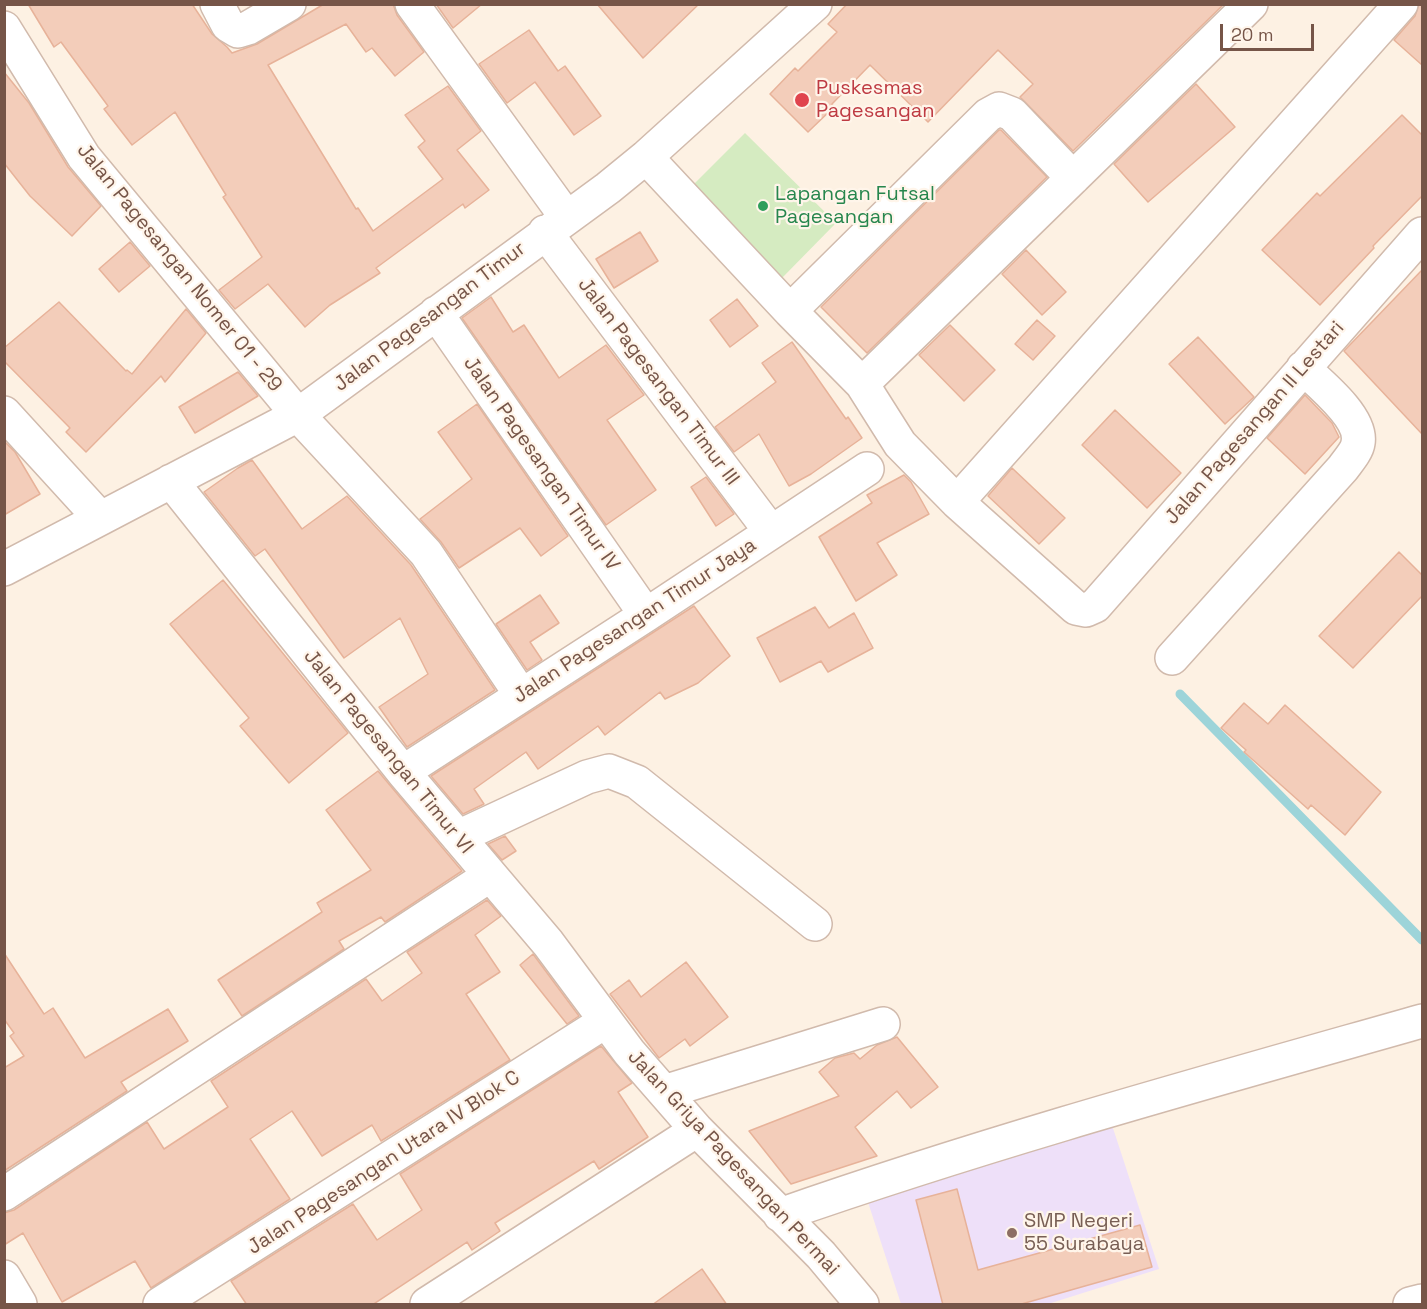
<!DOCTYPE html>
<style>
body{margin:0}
#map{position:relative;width:1427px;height:1309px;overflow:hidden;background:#fdf1e3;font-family:"Space Grotesk",sans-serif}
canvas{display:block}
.frame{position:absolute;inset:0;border:6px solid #765548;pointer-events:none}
.scale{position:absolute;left:1220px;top:24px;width:94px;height:27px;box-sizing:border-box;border:3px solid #765548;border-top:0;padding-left:8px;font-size:18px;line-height:21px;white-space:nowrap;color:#765548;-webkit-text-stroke:4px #fff5ea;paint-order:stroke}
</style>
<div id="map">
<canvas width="1427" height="1309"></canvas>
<div class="frame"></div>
<div class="scale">20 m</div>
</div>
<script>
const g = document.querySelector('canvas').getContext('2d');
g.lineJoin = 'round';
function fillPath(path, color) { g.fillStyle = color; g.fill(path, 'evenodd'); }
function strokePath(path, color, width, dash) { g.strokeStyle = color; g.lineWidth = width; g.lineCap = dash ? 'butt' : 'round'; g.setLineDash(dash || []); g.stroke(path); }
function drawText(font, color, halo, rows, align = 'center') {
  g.font = font + ' "Space Grotesk",sans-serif'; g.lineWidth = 4.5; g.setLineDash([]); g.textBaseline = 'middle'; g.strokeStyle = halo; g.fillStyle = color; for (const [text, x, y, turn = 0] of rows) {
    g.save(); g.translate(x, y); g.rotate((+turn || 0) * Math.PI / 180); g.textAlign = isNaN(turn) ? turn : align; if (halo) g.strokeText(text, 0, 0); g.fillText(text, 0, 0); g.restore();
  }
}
fillPath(new Path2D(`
 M 1110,1119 L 1159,1269 L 1048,1304 L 901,1304 L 866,1196 Z`), '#eee0f9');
fillPath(new Path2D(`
 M 745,133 L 836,223 L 781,279 L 690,188 Z`), '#d5ebc1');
strokePath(new Path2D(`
 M 1180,694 L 1422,940`), '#9dd4d9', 9);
const building = new Path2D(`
 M 28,4 L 192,4 L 212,34 L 227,47 L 232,53 L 257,44 L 324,4 L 393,4 L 397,15 L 424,52 L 395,76 L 372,48 L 366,52 L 346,24 L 268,65 L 356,209 L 358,208 L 373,231 L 443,179 L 418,147 L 425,141 L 405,115 L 448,86 L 481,131 L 457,150 L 489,190 L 465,208 L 463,204 L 376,268 L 380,273 L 330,305 L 305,327 L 268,284 L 235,309 L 219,290 L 262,257 L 223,197 L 226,195 L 175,112 L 132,145 L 104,109 L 108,106 L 61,42 L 54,47 Z
 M 436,4 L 482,4 L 453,28 Z
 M 597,4 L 699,4 L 643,58 Z
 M 847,4 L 1224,4 L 1073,151 L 1020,97 L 1033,84 L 998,50 L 928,122 L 870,65 L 832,104 L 834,107 L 808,132 L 770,94 L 795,68 L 798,71 L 837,32 L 828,24 Z
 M 1419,4 L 1422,4 L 1422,65 L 1394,40 L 1415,16 Z
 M 529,30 L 558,71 L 565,66 L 601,116 L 574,135 L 535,82 L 507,103 L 479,64 Z
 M 4,72 L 29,103 L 68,167 L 101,206 L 72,236 L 30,196 L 4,163 Z
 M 1196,84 L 1235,127 L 1148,202 L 1114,164 Z
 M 1402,115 L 1422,135 L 1422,196 L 1373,246 L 1374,248 L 1320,305 L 1262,250 L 1317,193 L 1320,196 Z
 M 999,130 L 1001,130 L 1047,177 L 867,353 L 821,307 Z
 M 640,232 L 658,261 L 614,288 L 596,259 Z
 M 130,242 L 150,266 L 119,292 L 99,269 Z
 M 1026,250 L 1066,292 L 1042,315 L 1002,274 Z
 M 1422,270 L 1422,434 L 1344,351 Z
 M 491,297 L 513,332 L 524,325 L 559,378 L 606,345 L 644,395 L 607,420 L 656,490 L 606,525 L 462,318 Z
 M 737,299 L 758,326 L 730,347 L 710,320 Z
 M 59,302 L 126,371 L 127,370 L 132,374 L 186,309 L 206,333 L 165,382 L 161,376 L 86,452 L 66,432 L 70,428 L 4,361 L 4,348 Z
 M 1037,320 L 1055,336 L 1033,360 L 1015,344 Z
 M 950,325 L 995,370 L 964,401 L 919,355 Z
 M 1198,337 L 1254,397 L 1225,424 L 1169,364 Z
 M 792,342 L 846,419 L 848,417 L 862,438 L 811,474 L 789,486 L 759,434 L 734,452 L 715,427 L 776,382 L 762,363 Z
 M 238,372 L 258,396 L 195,433 L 179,407 Z
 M 1305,395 L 1332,423 L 1339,437 L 1305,474 L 1267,438 Z
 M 477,404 L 568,536 L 541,556 L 520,528 L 459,568 L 441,542 L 420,519 L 472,479 L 438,432 Z
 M 1115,410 L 1181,473 L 1147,508 L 1082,445 Z
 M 4,441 L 15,452 L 40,494 L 4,515 Z
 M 252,460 L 302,529 L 347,496 L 411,565 L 495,690 L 407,747 L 379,707 L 428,674 L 400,618 L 344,658 L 265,549 L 255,556 L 204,492 L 238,468 Z
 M 1012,468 L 1065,518 L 1039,544 L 988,496 Z
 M 904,475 L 911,482 L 929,514 L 877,543 L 897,575 L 856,601 L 819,537 L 872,503 L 867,495 Z
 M 706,477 L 734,514 L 716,526 L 691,487 Z
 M 1399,552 L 1422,575 L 1422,596 L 1353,668 L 1319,636 Z
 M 223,580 L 348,733 L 289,783 L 240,726 L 249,718 L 170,624 Z
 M 540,595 L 559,623 L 530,642 L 542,660 L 527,670 L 496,624 Z
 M 694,606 L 730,656 L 698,683 L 665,699 L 660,692 L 605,735 L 598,726 L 538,769 L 526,752 L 474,789 L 484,804 L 463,814 L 431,776 Z
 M 815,607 L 829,628 L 854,613 L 873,648 L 828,672 L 821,661 L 780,682 L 757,638 Z
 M 1244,703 L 1268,724 L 1285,705 L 1381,792 L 1345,835 L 1311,805 L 1308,809 L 1244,752 L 1246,750 L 1221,728 Z
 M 378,771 L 462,871 L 385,922 L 381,917 L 339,941 L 344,949 L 242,1016 L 218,980 L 322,912 L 317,903 L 371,870 L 326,810 Z
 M 505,836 L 516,851 L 502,860 L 488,844 Z
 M 487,900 L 501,916 L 475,935 L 500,972 L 466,994 L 510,1060 L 381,1141 L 372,1125 L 322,1156 L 292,1111 L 250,1139 L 290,1199 L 151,1288 L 135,1261 L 62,1302 L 23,1233 L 4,1245 L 4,1213 L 14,1210 L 147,1122 L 164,1149 L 228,1107 L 211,1081 L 366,979 L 382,1001 L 422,973 L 407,952 Z
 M 4,953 L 44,1014 L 53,1008 L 85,1058 L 168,1009 L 188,1041 L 121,1082 L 127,1091 L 4,1171 L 4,1068 L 24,1056 L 10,1036 L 14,1033 L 4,1019 Z
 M 533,954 L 579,1016 L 567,1024 L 520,965 Z
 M 686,962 L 728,1017 L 690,1046 L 685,1039 L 659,1058 L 610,994 L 629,980 L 641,997 Z
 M 897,1037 L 938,1087 L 911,1108 L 897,1091 L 855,1127 L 877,1156 L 791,1184 L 749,1131 L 839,1096 L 819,1072 L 835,1058 L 854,1053 L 860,1059 L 877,1045 Z
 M 601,1046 L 632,1083 L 618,1092 L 648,1137 L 599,1169 L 594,1161 L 495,1223 L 500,1231 L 472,1250 L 467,1242 L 372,1305 L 247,1305 L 231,1281 L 353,1204 L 377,1240 L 422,1210 L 400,1174 Z
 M 957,1189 L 978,1270 L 1140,1225 L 1152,1267 L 1018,1305 L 943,1305 L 916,1200 Z
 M 702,1269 L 727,1305 L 652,1305 Z`);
fillPath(building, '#f3cdba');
strokePath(building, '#e7b299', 1.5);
const street = new Path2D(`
 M 217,4 L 228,25 L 238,31 L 248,28 L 289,4
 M 412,4 L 567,218
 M 4,28 L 84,157 L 298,415 L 426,553 L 521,695
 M 646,157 L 790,311 L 862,384 L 900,444 L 957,502 L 1076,608 L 1086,610 L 1095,606 L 1422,234
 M 545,232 L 771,532
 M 790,311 L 988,115 L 999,109 L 1012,114 L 1073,178
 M 436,313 L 646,615
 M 862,384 L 1251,4
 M 4,413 L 100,518
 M 171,481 L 403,772 L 548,943 L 629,1052 L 697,1130 L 821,1255 L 862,1304
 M 957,502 L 1401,4
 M 4,569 L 298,415 L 608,188 L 646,157 L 815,4
 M 1172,658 L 1343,468 C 1348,461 1357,451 1358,443 C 1363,418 1319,383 1303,368
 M 403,772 L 646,615 L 867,469
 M 458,837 L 587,777 L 609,771 L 637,782 L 815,924
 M 664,1092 L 883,1024
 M 4,1194 L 489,876
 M 780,1215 C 992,1141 1207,1082 1422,1021
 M 4,1277 L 20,1304
 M 160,1304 L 606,1021
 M 427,1304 L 697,1130
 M 1410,1304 L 1422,1301`);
strokePath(street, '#d1baac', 36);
strokePath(street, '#fff', 33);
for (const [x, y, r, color] of [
 [802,100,8,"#e0444e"],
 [763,206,6,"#2e9e5b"],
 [1012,1233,6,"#8d6e63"]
]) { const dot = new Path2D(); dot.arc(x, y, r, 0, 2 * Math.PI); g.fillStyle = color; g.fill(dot); strokePath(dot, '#fff5ea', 2); }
drawText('20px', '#be3a42', '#fff5ea', [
 ["Puskesmas",816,89],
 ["Pagesangan",816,112]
], 'left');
drawText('20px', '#27864d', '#fff5ea', [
 ["Lapangan Futsal",775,195],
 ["Pagesangan",775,218]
], 'left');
drawText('20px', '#765548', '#fff5ea', [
 ["Jalan Pagesangan Nomer 01 - 29",179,268,51],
 ["Jalan Pagesangan Timur",430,317,-37],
 ["Jalan Pagesangan Timur III",658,382,53],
 ["Jalan Pagesangan II Lestari",1255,423,-49],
 ["Jalan Pagesangan Timur IV",541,464,55],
 ["Jalan Pagesangan Timur Jaya",635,621,-33],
 ["Jalan Pagesangan Timur VI",388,752,51],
 ["Jalan Pagesangan Utara IV Blok C",384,1163,-33],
 ["Jalan Griya Pagesangan Permai",733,1163,47]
]);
drawText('20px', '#785e54', '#fff5ea', [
 ["SMP Negeri",1024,1222],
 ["55 Surabaya",1024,1245]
], 'left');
</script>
